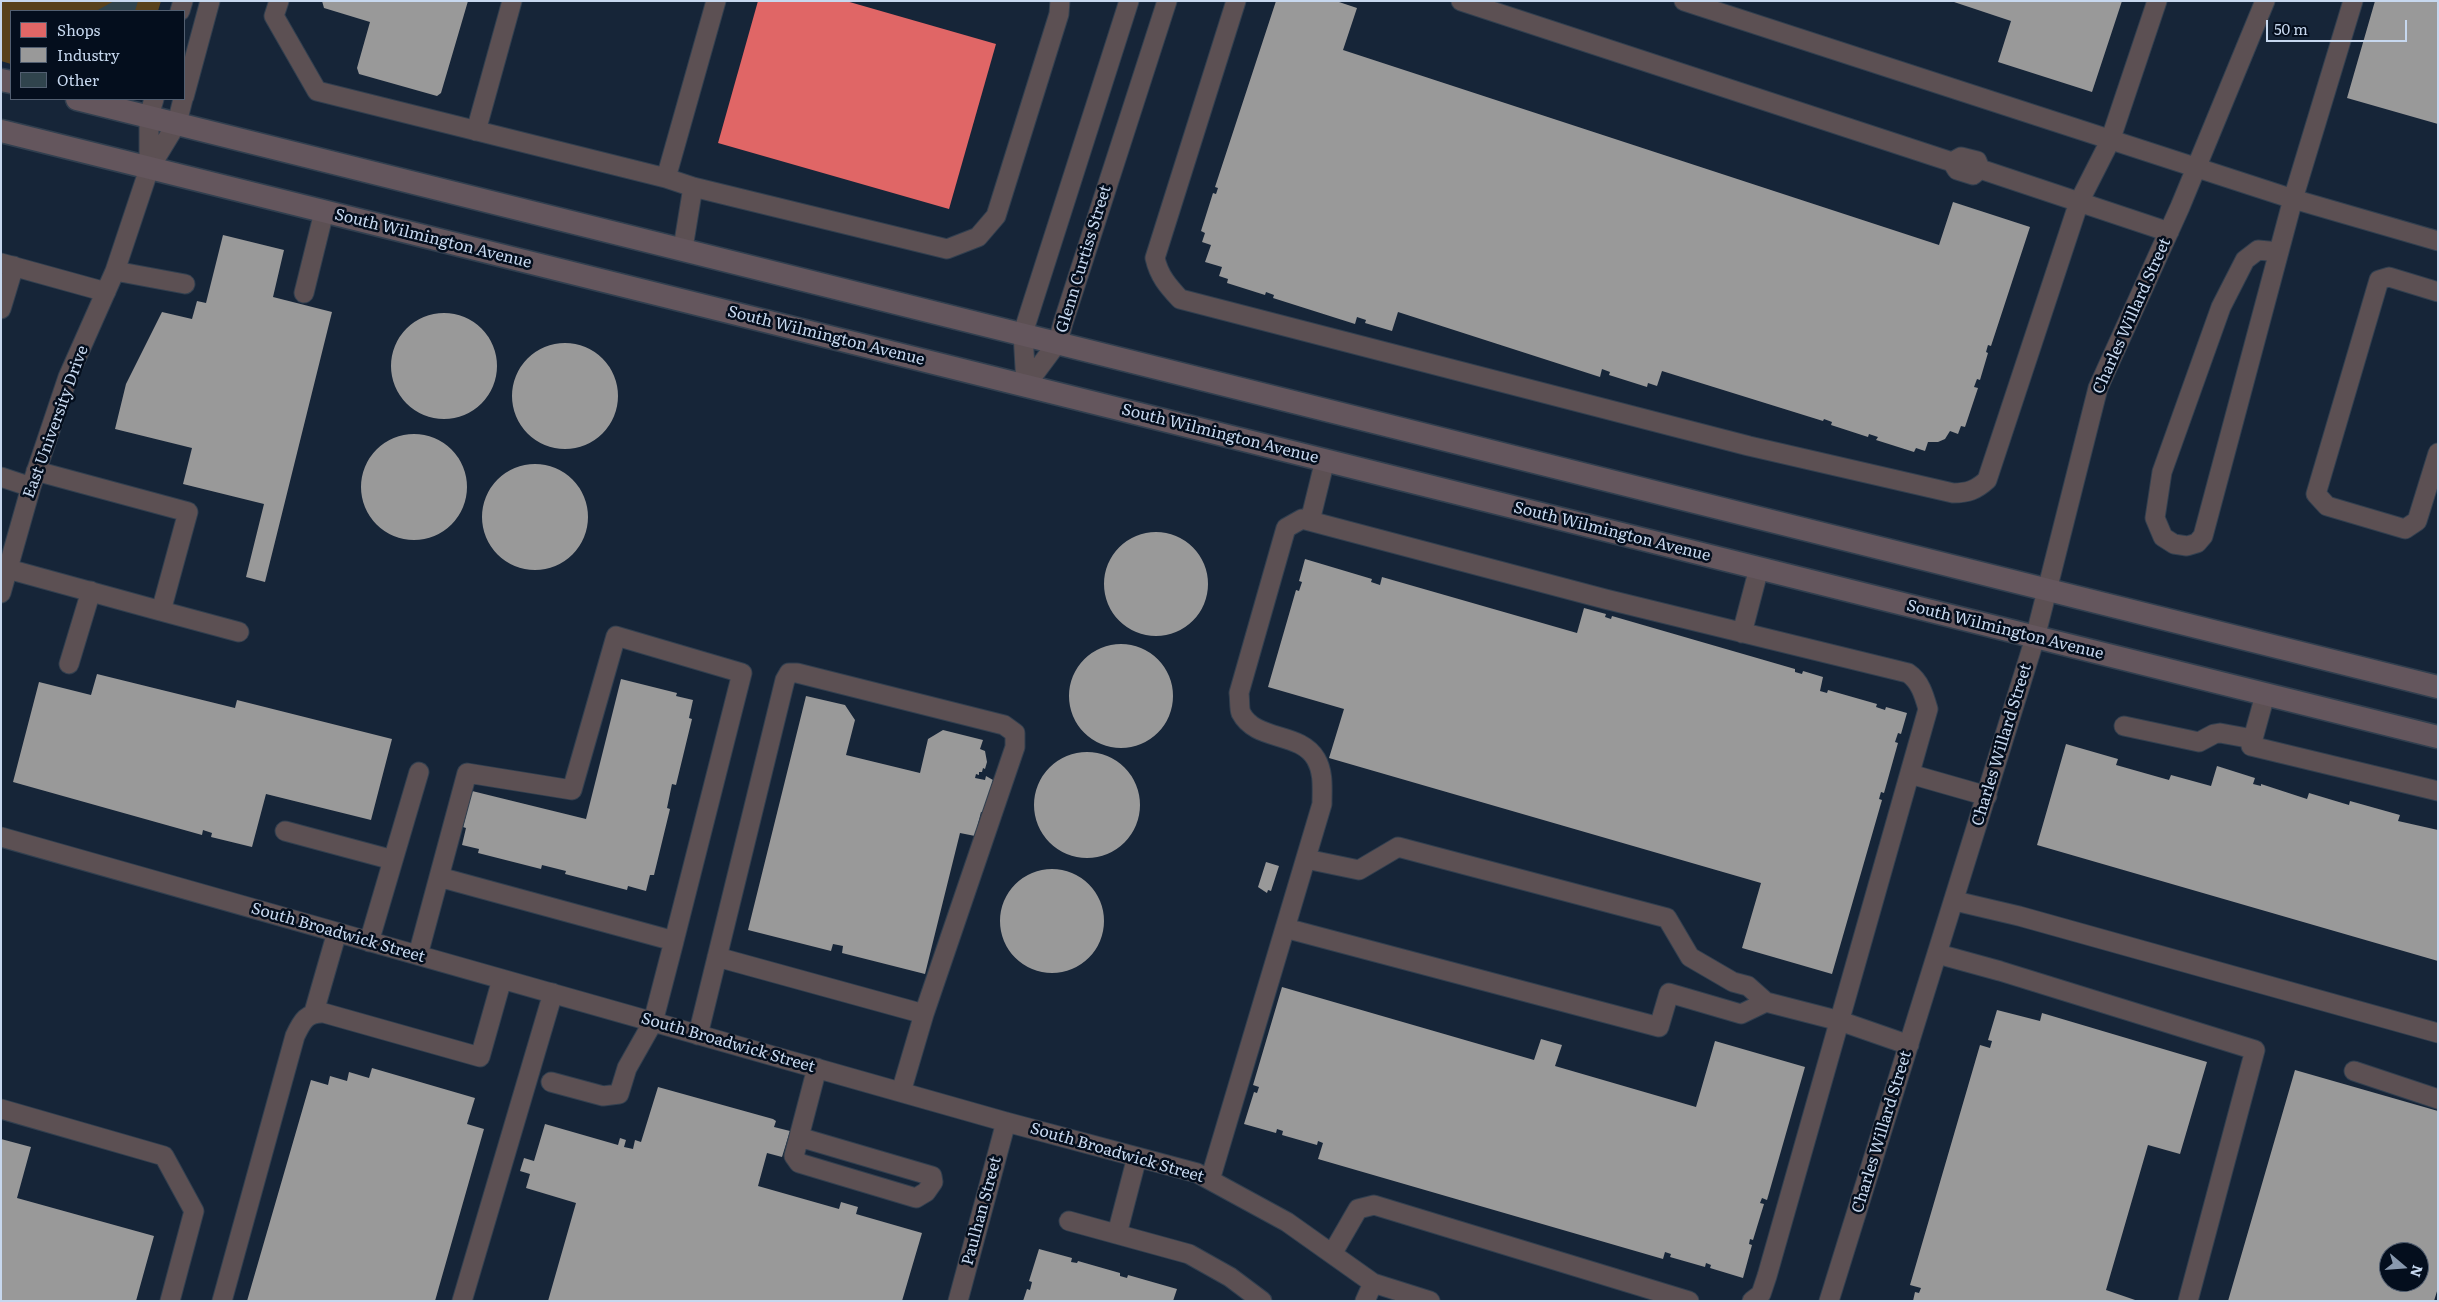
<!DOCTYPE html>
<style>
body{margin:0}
#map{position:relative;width:2439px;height:1302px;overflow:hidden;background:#162538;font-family:Literata,serif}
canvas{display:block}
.frame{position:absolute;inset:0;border:2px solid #c7d8ef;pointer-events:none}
.legend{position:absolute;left:10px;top:10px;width:175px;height:90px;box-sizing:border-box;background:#040e1d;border:1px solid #525f71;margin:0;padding:6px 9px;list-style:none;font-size:15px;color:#c7d8ef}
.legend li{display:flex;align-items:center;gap:10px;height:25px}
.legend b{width:25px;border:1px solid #525f71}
.north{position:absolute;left:2379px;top:1242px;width:50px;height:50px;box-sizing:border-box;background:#040e1d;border:1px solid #525f71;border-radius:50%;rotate:108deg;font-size:14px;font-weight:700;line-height:20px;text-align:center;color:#c7d8ef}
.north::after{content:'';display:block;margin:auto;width:18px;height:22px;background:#8999af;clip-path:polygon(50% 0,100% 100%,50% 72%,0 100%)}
.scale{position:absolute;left:2266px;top:20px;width:141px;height:22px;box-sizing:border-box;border:2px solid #c7d8ef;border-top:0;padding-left:6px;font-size:15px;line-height:18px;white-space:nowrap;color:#c7d8ef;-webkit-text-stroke:4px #040e1d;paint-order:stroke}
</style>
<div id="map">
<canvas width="2439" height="1302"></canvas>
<div class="frame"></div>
<ul class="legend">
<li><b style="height:14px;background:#e06666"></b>Shops</li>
<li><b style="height:14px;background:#999"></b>Industry</li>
<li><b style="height:14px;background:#30444d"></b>Other</li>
</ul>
<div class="north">N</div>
<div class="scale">50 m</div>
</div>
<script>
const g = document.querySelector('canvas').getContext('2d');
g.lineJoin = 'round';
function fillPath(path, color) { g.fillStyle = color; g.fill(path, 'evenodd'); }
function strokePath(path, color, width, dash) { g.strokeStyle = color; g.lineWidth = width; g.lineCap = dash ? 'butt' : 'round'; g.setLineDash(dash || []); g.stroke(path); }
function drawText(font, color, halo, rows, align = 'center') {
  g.font = font + ' Literata,serif'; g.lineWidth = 5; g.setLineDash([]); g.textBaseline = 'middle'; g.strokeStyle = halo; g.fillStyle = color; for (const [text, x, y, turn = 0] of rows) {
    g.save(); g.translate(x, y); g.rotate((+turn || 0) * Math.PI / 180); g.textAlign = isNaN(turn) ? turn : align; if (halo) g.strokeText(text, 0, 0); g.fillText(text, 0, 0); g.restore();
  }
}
fillPath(new Path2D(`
 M 1,1 L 161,1 L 158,11 L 11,11 L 11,64 L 1,61 Z`), '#59421c');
fillPath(new Path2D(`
 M 758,1 L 846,1 L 996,44 L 949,209 L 718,143 Z`), '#e06666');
fillPath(new Path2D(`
 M 322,1 L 468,1 L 441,93 L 437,96 L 359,74 L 357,68 L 370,22 L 324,8 Z
 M 1276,1 L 1336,1 L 1357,8 L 1343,50 L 1939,245 L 1953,202 L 2030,227 L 1991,346 L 1988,345 L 1986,352 L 1988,353 L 1980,380 L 1977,379 L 1974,387 L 1978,388 L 1965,427 L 1961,426 L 1958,434 L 1950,431 L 1945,439 L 1938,442 L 1928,442 L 1925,451 L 1916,448 L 1914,452 L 1876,440 L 1878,437 L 1869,434 L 1868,437 L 1831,425 L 1832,422 L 1824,419 L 1823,421 L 1662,371 L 1657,386 L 1648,383 L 1647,387 L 1609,375 L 1610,372 L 1602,369 L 1600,377 L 1398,312 L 1392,331 L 1365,323 L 1366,320 L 1357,317 L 1355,324 L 1273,298 L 1274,295 L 1266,292 L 1265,295 L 1227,283 L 1228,279 L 1219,276 L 1222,267 L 1205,262 L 1211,245 L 1202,242 L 1205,233 L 1201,231 L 1213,193 L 1216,194 L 1218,188 L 1215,187 Z
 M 1951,1 L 2122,1 L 2092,92 L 1998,62 L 2011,21 Z
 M 2375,1 L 2438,1 L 2438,124 L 2347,98 Z
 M 223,235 L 284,250 L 273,297 L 332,312 L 265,582 L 246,577 L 264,504 L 183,484 L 192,448 L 115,429 L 126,384 L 162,312 L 192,319 L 197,301 L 206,303 Z
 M391 366a53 53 0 1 1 106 0a53 53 0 1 1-106 0Z
 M512 396a53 53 0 1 1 106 0a53 53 0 1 1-106 0Z
 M361 487a53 53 0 1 1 106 0a53 53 0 1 1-106 0Z
 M482 517a53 53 0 1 1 106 0a53 53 0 1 1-106 0Z
 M1104 584a52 52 0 1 1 104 0a52 52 0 1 1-104 0Z
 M 1305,559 L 1372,579 L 1371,582 L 1380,585 L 1382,577 L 1577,633 L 1584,608 L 1606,614 L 1605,617 L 1611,619 L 1612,616 L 1795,669 L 1795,672 L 1802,674 L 1803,671 L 1823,677 L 1820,691 L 1827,693 L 1828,690 L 1877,704 L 1876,707 L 1885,710 L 1886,707 L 1907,713 L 1901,734 L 1898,733 L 1895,742 L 1898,743 L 1884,793 L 1881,792 L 1879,799 L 1882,800 L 1832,974 L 1742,948 L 1761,883 L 1329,758 L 1344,709 L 1268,687 L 1296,590 L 1299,591 L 1302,582 L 1299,581 Z
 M1069 696a52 52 0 1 1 104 0a52 52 0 1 1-104 0Z
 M 97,674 L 235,708 L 237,700 L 392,739 L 371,820 L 266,794 L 252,847 L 211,837 L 212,833 L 203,830 L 202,835 L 13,782 L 39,682 L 91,695 Z
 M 621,679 L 677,693 L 676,696 L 693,700 L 689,718 L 692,719 L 676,785 L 672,784 L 667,808 L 670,809 L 654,875 L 650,875 L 646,891 L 628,886 L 627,890 L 565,874 L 566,871 L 542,865 L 541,869 L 478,853 L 479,849 L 462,845 L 466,828 L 463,827 L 472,791 L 586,819 Z
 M 806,696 L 845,705 L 855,720 L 846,755 L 920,773 L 928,739 L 943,730 L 983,740 L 980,749 L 985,751 L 987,762 L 985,769 L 983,768 L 982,772 L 979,772 L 979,775 L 976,774 L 975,778 L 985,780 L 986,776 L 993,780 L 984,813 L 981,812 L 975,836 L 960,833 L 925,974 L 842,953 L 843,946 L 833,944 L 831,951 L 748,930 Z
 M 2066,744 L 2118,759 L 2116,765 L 2169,780 L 2171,775 L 2211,786 L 2217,766 L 2255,778 L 2253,784 L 2261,786 L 2261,784 L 2307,799 L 2309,793 L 2349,805 L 2350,801 L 2400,815 L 2398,821 L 2438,830 L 2438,961 L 2037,845 Z
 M1034 805a53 53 0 1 1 106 0a53 53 0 1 1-106 0Z
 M 1266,862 L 1279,866 L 1271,891 L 1268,890 L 1267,893 L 1258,887 Z
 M1000 921a52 52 0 1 1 104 0a52 52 0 1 1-104 0Z
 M 1282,987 L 1534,1060 L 1541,1039 L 1562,1045 L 1555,1066 L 1696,1107 L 1715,1041 L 1805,1067 L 1767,1200 L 1762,1198 L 1760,1203 L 1764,1204 L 1753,1240 L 1750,1239 L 1749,1244 L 1752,1245 L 1743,1278 L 1710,1268 L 1711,1265 L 1706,1263 L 1705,1267 L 1670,1257 L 1671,1254 L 1665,1252 L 1663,1259 L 1318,1159 L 1323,1143 L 1318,1141 L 1317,1145 L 1282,1135 L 1283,1131 L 1277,1129 L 1276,1133 L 1244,1124 L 1254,1092 L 1257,1093 L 1259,1087 L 1253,1085 Z
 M 1997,1010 L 2040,1021 L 2042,1013 L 2207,1062 L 2180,1154 L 2148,1145 L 2106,1290 L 2138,1301 L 1913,1301 L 1915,1292 L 1919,1293 L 1921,1288 L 1910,1285 L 1980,1045 L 1990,1048 L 1992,1041 L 1988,1040 Z
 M 372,1068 L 475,1098 L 467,1124 L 484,1129 L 435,1301 L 247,1301 L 311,1080 L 328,1085 L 330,1076 L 347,1081 L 349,1072 L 369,1078 Z
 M 2295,1070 L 2438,1111 L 2438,1288 L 2434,1301 L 2228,1301 ZM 2389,1252 L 2419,1252 L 2419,1282 L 2389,1282 Z
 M 658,1087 L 773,1119 L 776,1121 L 774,1127 L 790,1131 L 782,1157 L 767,1153 L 758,1186 L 839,1209 L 841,1202 L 858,1207 L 856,1214 L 922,1233 L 902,1301 L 548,1301 L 576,1203 L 526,1188 L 530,1174 L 520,1171 L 524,1158 L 534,1161 L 545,1124 L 618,1145 L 620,1138 L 626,1140 L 624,1147 L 633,1149 L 635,1140 L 641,1142 Z
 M 1,1139 L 31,1147 L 17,1198 L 154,1236 L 136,1301 L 1,1301 Z
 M 1039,1249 L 1072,1258 L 1071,1262 L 1077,1263 L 1078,1261 L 1120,1273 L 1120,1276 L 1127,1278 L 1128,1275 L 1177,1289 L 1173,1301 L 1023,1301 L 1027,1289 L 1030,1290 L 1032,1282 L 1029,1281 Z`), '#999');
fillPath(new Path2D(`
 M 114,1 L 138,1 L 135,11 L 96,11 Z`), '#30444d');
const minor = new Path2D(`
 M 279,1 L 274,16 L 317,91 L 666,178
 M 1236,1 L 1155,258 C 1159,276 1168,286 1180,299 L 1749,446 L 1953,493 C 1968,493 1976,490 1987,480 L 2079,202 L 2110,141 L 2157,1
 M 1461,1 L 1952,162
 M 1684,1 L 2293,199 L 2353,1
 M 180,11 L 183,1
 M 184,97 L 210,1
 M 476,131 L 512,1
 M 149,167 L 149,116 L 154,99
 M 1980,169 L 1973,175 L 1957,170 L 1952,162 L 1961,157 L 1977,161 L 1980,169 L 2169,232
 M 693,187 L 947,249 L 978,237 L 996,216 L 1059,14 L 1060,1
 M 683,248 L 693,187 L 666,178 L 716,1
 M 2279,252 L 2258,250 L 2245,260 L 2221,307 L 2162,472 L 2155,518 L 2163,537 L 2174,544 L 2187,546 L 2197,543 L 2203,536 L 2293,199 L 2438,241
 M 1,263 L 106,292
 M 115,271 L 185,284
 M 2438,292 L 2389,277 L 2379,280 L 2316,494 L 2327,506 L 2405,529 L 2417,521 L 2438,453
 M 304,293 L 324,212
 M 1,309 L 14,266
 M 1026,385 L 1058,342 L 1063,323 L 1167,1
 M 1026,385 L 1023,333 L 1129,1
 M 36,471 L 188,512 L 161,611 L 239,632
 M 1,477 L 31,487
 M 1310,521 L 1325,460
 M 8,569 L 161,611
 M 1,593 L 31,487 L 68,377 L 115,271 L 149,169 L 177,123 L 183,99
 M 1742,633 L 1759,568
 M 69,664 L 91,591
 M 2265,695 L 2251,746 L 2438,791
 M 2124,726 L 2199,742 L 2214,734 L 2220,733 L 2253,739
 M 1910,774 L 1987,796
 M 285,831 L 393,860
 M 1,837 L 1006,1122 L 1197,1173 L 1287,1222 L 1373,1283 L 1430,1301
 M 1306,859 L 1359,870 L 1398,847 L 1667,918 L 1690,957 L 1733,982 L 1748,986 L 1766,1002 L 1840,1021 L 1909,1045
 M 1955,901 L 2019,916 L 2438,1033
 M 1285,928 L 1659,1027 L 1669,993 L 1741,1014 L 1766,1002
 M 369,942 L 419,772
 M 1938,954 L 2000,971 L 2255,1050 L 2188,1301
 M 418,955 L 467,773 L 572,790 L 616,636 L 742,673 L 674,941 L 439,877
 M 314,1012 L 337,932
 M 698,1035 L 785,680 L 789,673 L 797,673 L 1004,725 L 1015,733 L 1015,747 L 924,1014 L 717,957
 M 2354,1071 L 2438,1099
 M 551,1082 L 603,1096 L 619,1094 L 627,1068 L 653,1022 L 674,941
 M 901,1092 L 924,1014
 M 1,1109 L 164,1156 L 194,1211 L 170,1301
 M 799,1137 L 932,1176 L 933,1182 L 926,1192 L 916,1198 L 799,1163 L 794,1156 L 817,1068
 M 1210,1180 L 1322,804 C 1322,789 1324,773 1316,759 C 1300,731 1256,742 1241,713 C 1239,708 1240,699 1239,693 L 1286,528 L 1302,519 L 1605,599 L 1908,673 C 1920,681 1924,695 1928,709 L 1767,1276 L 1761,1294 L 1752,1301
 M 1069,1221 L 1189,1254 L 1230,1277 L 1262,1301
 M 1117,1234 L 1137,1157
 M 1332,1254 L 1358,1209 L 1374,1205 L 1689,1301
 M 222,1301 L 295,1036 C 302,1021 307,1012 324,1013 L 480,1057 L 502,979
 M 462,1301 L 553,993
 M 958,1301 L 1006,1122
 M 1365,1301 L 1373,1283
 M 1829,1301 L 2035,638 L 2098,388 L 2180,207 L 2265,1`);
const major = new Path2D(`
 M 1,80 L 11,82
 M 77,99 C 865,293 1651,492 2438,687
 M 1,131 L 2438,737`);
strokePath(minor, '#313f4f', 21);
strokePath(major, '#313f4f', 25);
strokePath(minor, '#5c5053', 19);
strokePath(major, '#64565d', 22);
drawText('16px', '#c7d8ef', '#040e1d', [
 ["South Wilmington Avenue",433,239,14],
 ["Glenn Curtiss Street",1084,259,-73],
 ["Charles Willard Street",2132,316,-66],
 ["South Wilmington Avenue",826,336,14],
 ["East University Drive",56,422,-70],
 ["South Wilmington Avenue",1220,434,14],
 ["South Wilmington Avenue",1612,532,14],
 ["South Wilmington Avenue",2005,630,14],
 ["Charles Willard Street",2002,745,-73],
 ["South Broadwick Street",338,933,16],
 ["South Broadwick Street",728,1043,16],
 ["Charles Willard Street",1882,1132,-73],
 ["South Broadwick Street",1117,1153,16],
 ["Paulhan Street",982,1211,-75]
]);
</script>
